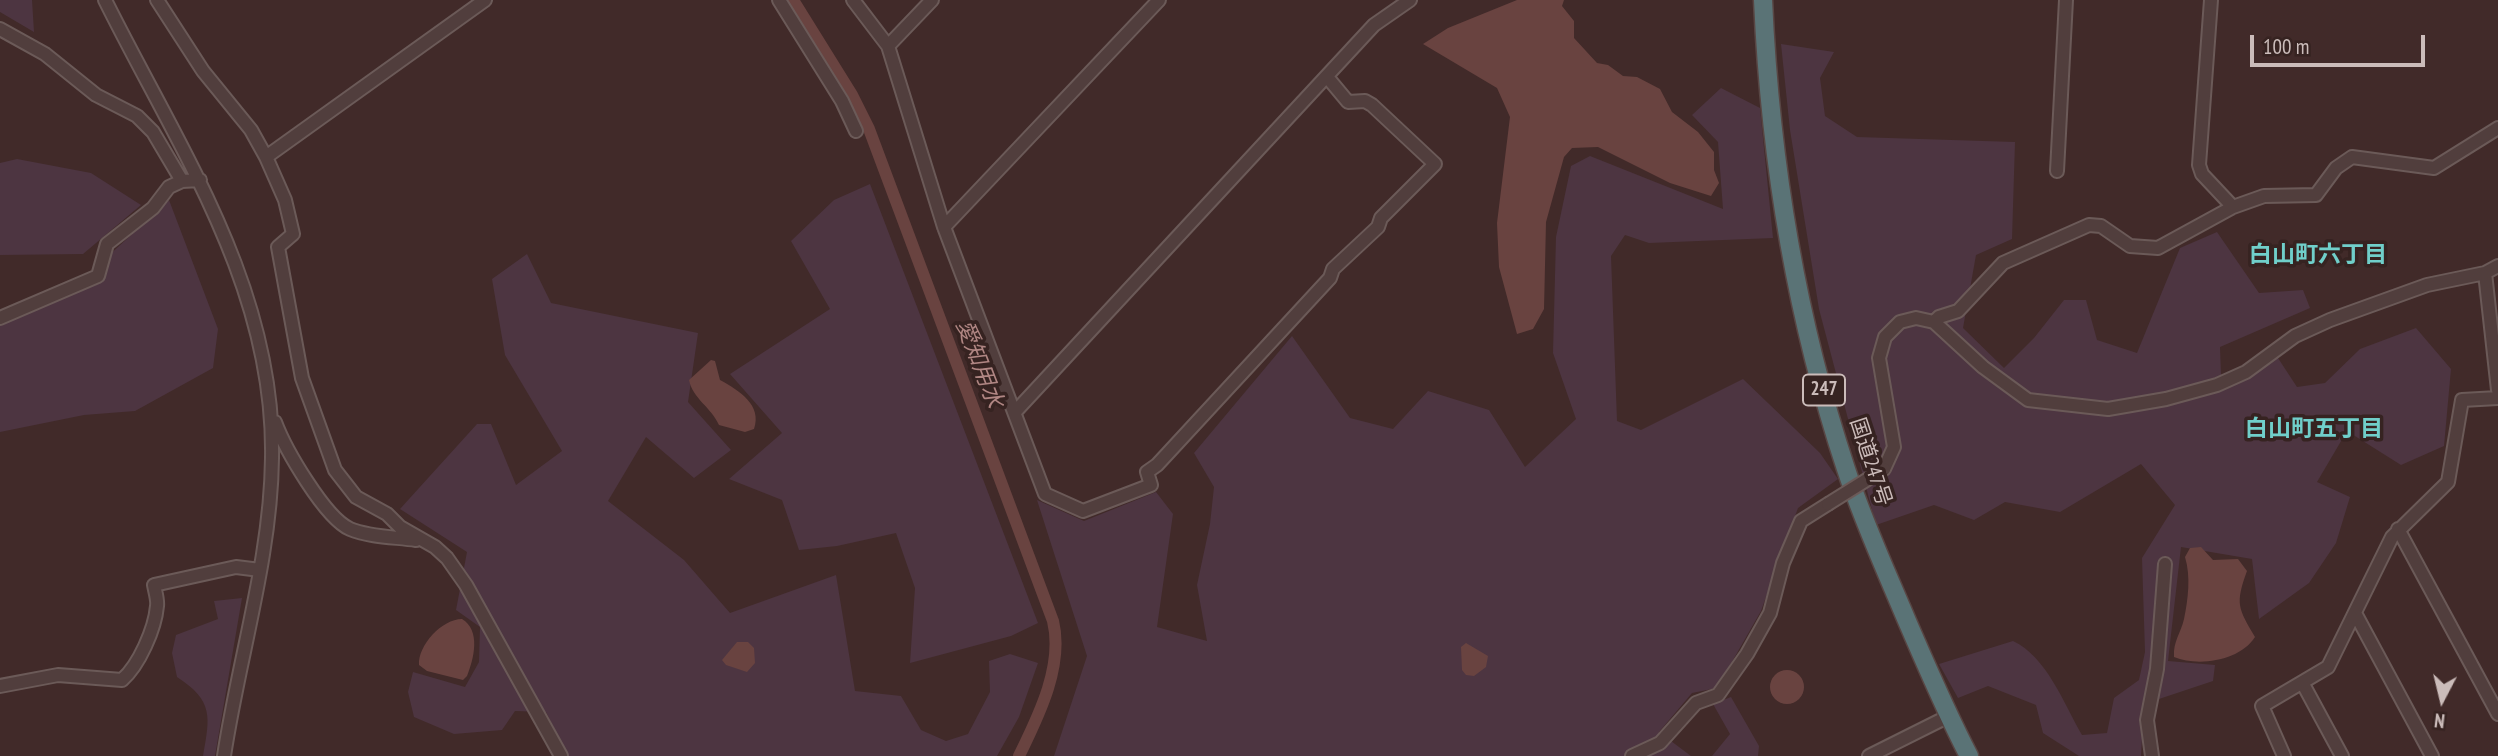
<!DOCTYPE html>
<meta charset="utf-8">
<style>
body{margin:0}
#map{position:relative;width:2498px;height:756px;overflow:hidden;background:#412a29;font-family:"PT Sans Narrow",sans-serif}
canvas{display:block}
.north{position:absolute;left:2407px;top:665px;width:70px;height:70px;-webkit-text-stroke:5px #362321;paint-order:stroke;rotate:187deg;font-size:19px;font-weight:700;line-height:28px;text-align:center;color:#cbbcba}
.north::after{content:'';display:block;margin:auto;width:24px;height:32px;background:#cbbcba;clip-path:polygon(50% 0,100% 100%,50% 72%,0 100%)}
.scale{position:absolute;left:2250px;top:35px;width:175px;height:32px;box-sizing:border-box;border:4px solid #cbbcba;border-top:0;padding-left:9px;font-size:21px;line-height:24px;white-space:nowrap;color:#cbbcba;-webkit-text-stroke:5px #362321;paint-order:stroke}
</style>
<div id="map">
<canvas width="2498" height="756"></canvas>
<div class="north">N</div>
<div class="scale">100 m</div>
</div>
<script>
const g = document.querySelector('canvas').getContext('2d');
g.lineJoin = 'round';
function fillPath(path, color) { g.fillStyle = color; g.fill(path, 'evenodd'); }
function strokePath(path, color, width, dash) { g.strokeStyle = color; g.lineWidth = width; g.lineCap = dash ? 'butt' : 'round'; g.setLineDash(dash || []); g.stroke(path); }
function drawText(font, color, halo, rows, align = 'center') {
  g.font = font + ' "PT Sans Narrow","Noto Sans JP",sans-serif'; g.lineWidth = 7; g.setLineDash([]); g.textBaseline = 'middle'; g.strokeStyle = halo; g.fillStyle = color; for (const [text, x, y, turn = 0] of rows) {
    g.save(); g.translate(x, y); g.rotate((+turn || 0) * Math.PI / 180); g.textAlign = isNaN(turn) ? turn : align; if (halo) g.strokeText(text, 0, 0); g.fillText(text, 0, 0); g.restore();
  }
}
fillPath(new Path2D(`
 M 0,0 L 32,0 L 34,32 L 0,12 Z
 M 1781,44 L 1834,52 L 1820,78 L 1825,116 L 1857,137 L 2015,142 L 2012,239 L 1976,255 L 1963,328 L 2004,368 L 2034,338 L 2064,300 L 2086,300 L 2097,340 L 2137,353 L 2180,248 L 2217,232 L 2259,293 L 2303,290 L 2310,308 L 2220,347 L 2221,375 L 2276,355 L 2297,387 L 2325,383 L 2360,349 L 2416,328 L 2451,369 L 2444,446 L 2401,465 L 2347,431 L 2317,482 L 2350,497 L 2336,543 L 2309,583 L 2259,619 L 2252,559 L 2181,547 L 2168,661 L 2215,665 L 2213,681 L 2144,704 L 2141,756 L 2079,756 L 2043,733 L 2036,705 L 1988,686 L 1958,698 L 1939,664 L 2013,641 C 2047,657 2064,704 2082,735 L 2107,733 L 2114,698 L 2139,680 L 2145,652 L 2142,558 L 2175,505 L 2141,464 L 2060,512 L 2005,502 L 1974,520 L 1934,505 L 1876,525 L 1819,309 L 1790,130 Z
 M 1721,88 L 1760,108 L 1773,238 L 1649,243 L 1625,235 L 1611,256 L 1617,421 L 1641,430 L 1743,379 L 1820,453 L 1838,479 L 1798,508 L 1761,611 L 1717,688 L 1692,693 L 1659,732 L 1691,756 L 1054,756 L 1087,656 L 1037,500 L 1084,521 L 1156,492 L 1173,514 L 1157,627 L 1207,641 L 1197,585 L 1210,524 L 1214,487 L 1194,453 L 1292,336 L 1350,418 L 1393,429 L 1428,391 L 1489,410 L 1525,467 L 1576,419 L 1553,353 L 1556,237 L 1571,166 L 1590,156 L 1723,209 L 1718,142 L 1692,115 Z
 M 17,159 L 91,173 L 141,205 L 83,254 L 0,255 L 0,163 Z
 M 870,184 L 1038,623 L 1011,636 L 910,663 L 915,588 L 896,533 L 837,546 L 799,550 L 782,500 L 729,479 L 782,433 L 730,374 L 830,309 L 791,241 L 834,200 Z
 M 169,200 L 218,329 L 213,368 L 135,411 L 84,415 L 0,432 L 0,325 L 22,310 L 67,294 Z
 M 527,254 L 551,303 L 698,333 L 688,402 L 731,450 L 694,478 L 646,437 L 608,501 L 684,560 L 730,613 L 836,575 L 855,691 L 901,696 L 921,730 L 946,741 L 968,734 L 990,692 L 989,661 L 1010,654 L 1038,663 L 1019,717 L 997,756 L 568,756 L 546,712 L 515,711 L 502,730 L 454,734 L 414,717 L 408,692 L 413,672 L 465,687 L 479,662 L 480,627 L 456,610 L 467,552 L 400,509 L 477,424 L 491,424 L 516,485 L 562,451 L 505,355 L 492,279 Z
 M 242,598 L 215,756 L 203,756 C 210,717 214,701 177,677 L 172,653 L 176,635 L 218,619 L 214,601 Z
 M 1731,697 L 1759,746 L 1758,756 L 1712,756 L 1730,734 L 1713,704 Z`), '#4d3541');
fillPath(new Path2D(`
 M 1517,0 L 1564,0 L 1562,6 L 1574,21 L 1574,38 L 1597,63 L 1608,65 L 1623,76 L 1637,77 L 1660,89 L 1672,112 L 1698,132 L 1714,152 L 1714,170 L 1719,183 L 1711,196 L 1670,183 L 1598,147 L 1572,148 L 1564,157 L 1546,222 L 1544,309 L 1533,329 L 1517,334 L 1499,267 L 1497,223 L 1510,117 L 1497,88 L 1423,44 L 1448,28 Z
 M 711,360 L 715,361 L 720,380 C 740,391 762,405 754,429 L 745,432 L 719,425 C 711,407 693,399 689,380 Z
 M 2201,547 L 2213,560 L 2238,559 L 2247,571 C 2235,604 2238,608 2255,637 C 2240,661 2198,667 2174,657 C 2173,641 2181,633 2184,619 C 2188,599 2191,577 2185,557 L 2190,548 Z
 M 462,619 C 481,630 474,659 467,676 L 463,680 L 427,671 L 419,665 C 418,645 442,619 462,619 Z
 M 737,642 L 748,642 L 754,648 L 755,663 L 747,672 L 726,665 L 722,660 Z
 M 1466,643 L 1488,656 L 1486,667 L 1474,676 L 1466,675 L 1462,670 L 1461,647 Z
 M1770 687a17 17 0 1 1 34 0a17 17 0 1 1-34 0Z`), '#694340');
strokePath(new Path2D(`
 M 793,0 L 852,95 L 869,129 L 1053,621 C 1064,666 1038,717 1019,756`), '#694340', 12);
const minor = new Path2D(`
 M 105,0 C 178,147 275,287 272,458 C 271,558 239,657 224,756
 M 157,0 L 203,71 L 251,130 L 266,157 L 485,0
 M 779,0 L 842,101 L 856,131
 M 853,0 L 888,46 L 944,227 L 1045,494 L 1083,511 L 1151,485 L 1147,472 L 1157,465 L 1330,278 L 1333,269 L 1378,227 L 1381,218 L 1435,164 L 1372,105 L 1365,101 L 1348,102 L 1328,78
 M 2211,0 L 2199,165 L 2202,174 L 2233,207
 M 0,29 L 45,54 L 96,95 L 137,116 L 153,132 L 182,181 L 200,180
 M 888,46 L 932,0
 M 266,157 L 285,200 L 293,234 L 278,247 L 302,378 L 335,470 L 356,497 L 387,514 L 400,527 L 435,547 L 447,558 L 466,585 L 561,756
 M 2057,171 L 2066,0
 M 944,227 L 1159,0
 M 2485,273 L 2498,390
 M 0,318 L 98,276 L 107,244 L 153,208 L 169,187 L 182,181
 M 1934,322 L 1939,317 L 1958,311 L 2003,263 L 2089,225 L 2101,226 L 2130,246 L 2158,248 L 2233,207 L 2264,196 L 2316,195 L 2336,168 L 2352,157 L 2434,168 L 2498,128
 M 1015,412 L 1374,25 L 1410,0
 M 275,422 C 285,449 325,518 350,529 C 369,537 395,537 416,540
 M 1884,469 L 1894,447 L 1879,358 L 1885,337 L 1900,322 L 1916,318 L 1934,322 L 1983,367 L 2028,400 L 2108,409 L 2166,399 L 2217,385 L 2246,372 L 2295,336 L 2330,320 L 2427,285 L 2485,273 L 2498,266
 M 2398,529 L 2498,714
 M 2355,613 L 2432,756
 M 2303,684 L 2342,756
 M 0,686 L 58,675 L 122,680 C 139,665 155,629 157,606 C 158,600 155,591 154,585 L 236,567 L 260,570
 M 1632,756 L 1660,743 L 1696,703 L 1718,695 L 1747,654 L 1770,613 L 1783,563 L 1801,521 L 1828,504
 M 1869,756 L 1949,716
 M 2152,756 L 2147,720 L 2157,669 L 2165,564
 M 2284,756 L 2262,706 L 2328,667 L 2392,537 L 2448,482 L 2462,400 L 2498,398`);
const highway = new Path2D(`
 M 1763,0 C 1770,158 1796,318 1846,469 C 1863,521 1886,571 1907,621 C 1927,667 1946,712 1969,756`);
strokePath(minor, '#6b5a58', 16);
strokePath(highway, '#584644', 21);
strokePath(minor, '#513e3d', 12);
strokePath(highway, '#5a7376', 18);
const minorBridge = new Path2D(`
 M 1828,504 L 1884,469`);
strokePath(minorBridge, '#6b5a58', 16, []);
strokePath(minorBridge, '#513e3d', 12);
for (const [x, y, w] of [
 [1824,390,42]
]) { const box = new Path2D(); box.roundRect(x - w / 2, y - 15.5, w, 31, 5); g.fillStyle = '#362321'; g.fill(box); strokePath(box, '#cbbcba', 2); }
drawText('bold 19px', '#cbbcba', null, [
 ["247",1824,390]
]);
drawText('21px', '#cbbcba', '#362321', [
 ["国道247号",1870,462,72]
]);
drawText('bold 23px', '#70cfca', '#362321', [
 ["白山町六丁目",2318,255],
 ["白山町五丁目",2314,429]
]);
drawText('italic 23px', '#b08683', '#362321', [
 ["愛知用水",979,364,69]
]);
</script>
